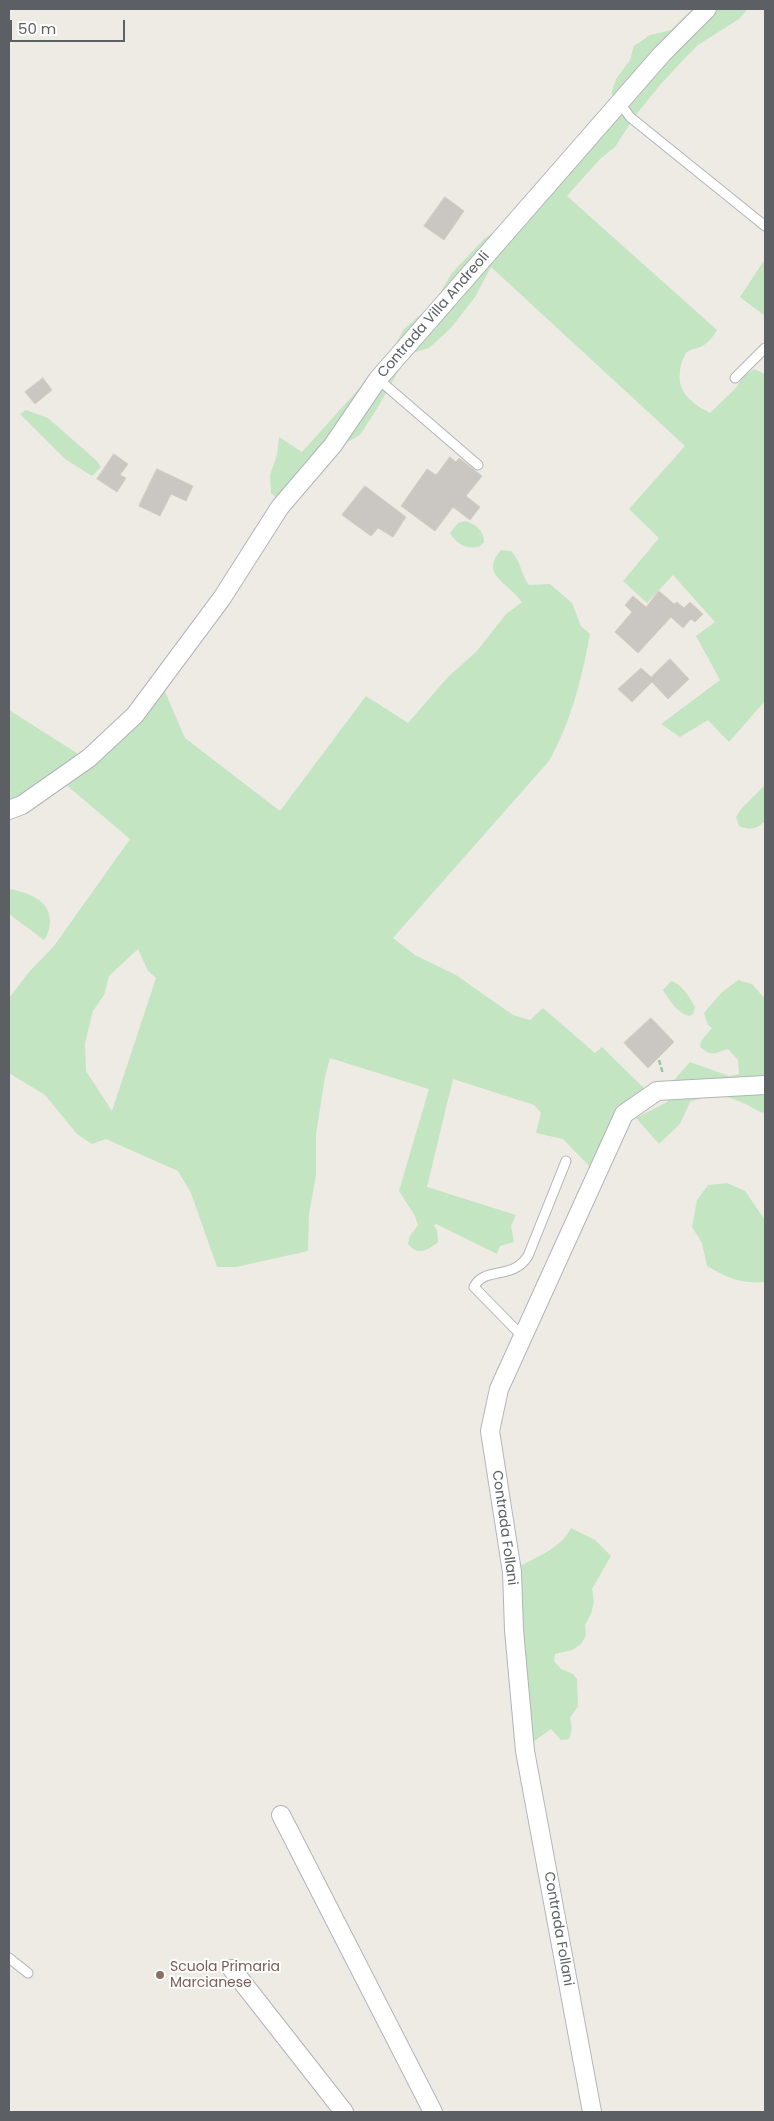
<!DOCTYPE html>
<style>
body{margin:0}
#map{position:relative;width:774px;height:2121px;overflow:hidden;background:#eeebe4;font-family:Poppins,sans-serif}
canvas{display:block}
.frame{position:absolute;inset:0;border:10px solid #5c6064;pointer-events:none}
.scale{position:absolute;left:10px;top:20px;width:115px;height:22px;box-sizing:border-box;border:2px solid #5c6064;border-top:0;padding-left:6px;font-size:15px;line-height:18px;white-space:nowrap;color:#5c6064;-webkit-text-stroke:4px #fff;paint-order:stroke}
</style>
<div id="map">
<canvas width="774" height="2121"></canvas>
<div class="frame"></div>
<div class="scale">50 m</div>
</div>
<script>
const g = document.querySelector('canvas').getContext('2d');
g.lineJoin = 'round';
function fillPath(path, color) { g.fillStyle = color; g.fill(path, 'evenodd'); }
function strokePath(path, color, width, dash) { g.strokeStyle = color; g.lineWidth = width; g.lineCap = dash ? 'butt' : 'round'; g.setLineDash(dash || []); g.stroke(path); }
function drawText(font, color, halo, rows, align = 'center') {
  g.font = font + ' Poppins,sans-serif'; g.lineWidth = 4; g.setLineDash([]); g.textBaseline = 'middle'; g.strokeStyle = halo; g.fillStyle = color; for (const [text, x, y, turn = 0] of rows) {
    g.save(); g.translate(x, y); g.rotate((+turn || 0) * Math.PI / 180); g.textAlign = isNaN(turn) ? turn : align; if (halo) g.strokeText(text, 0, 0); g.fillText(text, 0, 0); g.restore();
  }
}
fillPath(new Path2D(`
 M 692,9 L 748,9 L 739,19 L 698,45 L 684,59 L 660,85 L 635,116 L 615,147 L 600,159 L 567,196 L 717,330 C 714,335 709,342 704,345 C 699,349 691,348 686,353 C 683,358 680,366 680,372 C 677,393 693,404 710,413 L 735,389 L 744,376 L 754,369 L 765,374 L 765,701 L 729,742 L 708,720 L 680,737 L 661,724 L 720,680 L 696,636 L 715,622 L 673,575 L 647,603 L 623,581 L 659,538 L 629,509 L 685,446 L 491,267 L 475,297 L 451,328 L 429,348 L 412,353 L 399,370 L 378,407 L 360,435 L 349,441 L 337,444 L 280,501 L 271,493 L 270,475 L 277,455 L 279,437 L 302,452 L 390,354 L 404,329 L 434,303 L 452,273 L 484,239 L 499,228 L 612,100 L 612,91 L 616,79 L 630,60 L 634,46 L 650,35 L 671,30 Z
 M 765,259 L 765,316 L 740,297 Z
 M 26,410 L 48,418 L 97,461 L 101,467 L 92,476 L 65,459 L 20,414 Z
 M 465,521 C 475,524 484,530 484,542 L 479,547 C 465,549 458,545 450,533 L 458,523 Z
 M 501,550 L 511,551 C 522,562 520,574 529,585 L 550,584 L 572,603 L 581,626 L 590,634 C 582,678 571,722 549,761 L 393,938 L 415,955 L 456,975 L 513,1015 L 530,1020 L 543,1008 L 595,1053 L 602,1047 L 649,1093 L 594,1171 L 563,1139 L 536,1133 L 541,1113 L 534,1105 L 453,1079 L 427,1187 L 516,1215 L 511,1226 L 514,1242 L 500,1246 L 497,1254 L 436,1224 L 434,1226 L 437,1230 L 438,1242 C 427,1251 418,1256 408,1244 L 410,1236 L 418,1225 L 415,1216 L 399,1191 L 429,1089 L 330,1058 L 325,1077 L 316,1134 L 316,1175 L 309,1214 L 308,1251 L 236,1267 L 217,1267 L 191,1193 L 178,1171 L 106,1139 L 92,1144 L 77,1134 L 45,1095 L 9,1073 L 9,998 L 29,972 L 54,946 L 130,839 L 64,783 L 163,687 L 185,738 L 280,811 L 366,696 L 408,723 L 447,678 L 477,651 L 506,614 L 522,602 C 508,582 479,575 501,550 ZM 138,949 L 148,971 L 156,978 L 112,1111 L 86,1071 L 85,1043 L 93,1011 L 104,995 L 109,976 Z
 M 9,710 L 83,757 L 9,804 Z
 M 765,785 L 765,821 C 757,829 750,831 739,826 L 736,817 L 742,808 Z
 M 9,889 C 26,892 50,899 50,921 C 49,929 49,933 44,940 L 9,914 Z
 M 738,980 L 752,984 L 765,999 L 765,1113 L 760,1112 C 734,1097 719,1091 690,1102 L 680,1124 L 659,1144 L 636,1118 L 667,1102 L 672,1093 L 673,1081 L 690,1062 L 729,1076 L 739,1074 L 738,1060 L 728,1049 C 715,1053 712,1057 700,1047 L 701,1041 L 712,1028 L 708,1025 L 704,1013 L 721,993 Z
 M 671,981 C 682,984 690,998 695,1007 L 693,1014 L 689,1016 C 677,1013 669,1000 663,990 Z
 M 727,1183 L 745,1191 L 765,1220 L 765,1282 C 740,1284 728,1278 707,1266 L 702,1243 L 692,1227 L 697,1200 L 708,1185 Z
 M 571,1528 L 595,1540 L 611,1556 L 592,1589 L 594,1602 L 591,1614 L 585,1625 L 586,1636 L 581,1644 L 572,1650 L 555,1654 L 554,1661 L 561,1669 L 573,1674 L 577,1679 L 578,1706 L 570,1718 L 572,1729 L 569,1739 L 561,1740 L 551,1729 L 526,1747 L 508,1666 L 507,1638 L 518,1567 C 537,1557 561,1548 571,1528 Z`), '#c4e5c1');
const building = new Path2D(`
 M 445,197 L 464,211 L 444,240 L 424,226 Z
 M 43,378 L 52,390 L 35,404 L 25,392 Z
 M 114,454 L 128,464 L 120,475 L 126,478 L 117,492 L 97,479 Z
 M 450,457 L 456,462 L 459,458 L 482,476 L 466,496 L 480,507 L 470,520 L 453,507 L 435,531 L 401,506 L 427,469 L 436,475 Z
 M 157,469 L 193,486 L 186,501 L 171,494 L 160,516 L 139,506 Z
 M 365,486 L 406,517 L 393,537 L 378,528 L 371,536 L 342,515 Z
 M 659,591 L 674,604 L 677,602 L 684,608 L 690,602 L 703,614 L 695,622 L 691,619 L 683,628 L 671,617 L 638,653 L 615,632 L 632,612 L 625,605 L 633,596 L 646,607 Z
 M 670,659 L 689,679 L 668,699 L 652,682 L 632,702 L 618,689 L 641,668 L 651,677 Z
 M 651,1018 L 674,1042 L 648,1068 L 624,1043 Z`);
fillPath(building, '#cac6c1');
strokePath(building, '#d3ccc2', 1);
const service = new Path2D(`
 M 620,103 L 630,117 L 765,226
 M 735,378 L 765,348
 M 378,379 L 478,465
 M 523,1337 L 474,1287 C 484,1266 512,1281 528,1256 L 566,1161
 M 9,1958 L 28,1973`);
const minor = new Path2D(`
 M 9,810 L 22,805 L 89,758 L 135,715 L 222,598 L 280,507 L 333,445 L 378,379 L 662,54 L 707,9
 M 281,1815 L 433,2112
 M 232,1969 L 344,2112
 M 592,2112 L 525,1751 L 514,1630 L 512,1572 L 490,1431 L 499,1389 L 624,1114 L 657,1091 L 765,1085`);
strokePath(service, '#b1b5b9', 11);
strokePath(minor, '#b1b5b9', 20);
strokePath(new Path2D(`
 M 659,1060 L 663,1074`), '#9ac6a3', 2.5, [5, 2.5]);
strokePath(service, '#fff', 9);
strokePath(minor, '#fff', 18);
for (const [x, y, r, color] of [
 [160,1975,5,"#8d6e63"]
]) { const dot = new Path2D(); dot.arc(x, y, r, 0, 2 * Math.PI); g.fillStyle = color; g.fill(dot); strokePath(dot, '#fff', 2); }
drawText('14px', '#5c6064', '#fff', [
 ["Contrada Villa Andreoli",434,315,-49],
 ["Contrada Follani",504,1528,82],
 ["Contrada Follani",558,1929,80]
]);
drawText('14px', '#785e54', '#fff', [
 ["Scuola Primaria",170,1967],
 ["Marcianese",170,1983]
], 'left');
</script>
